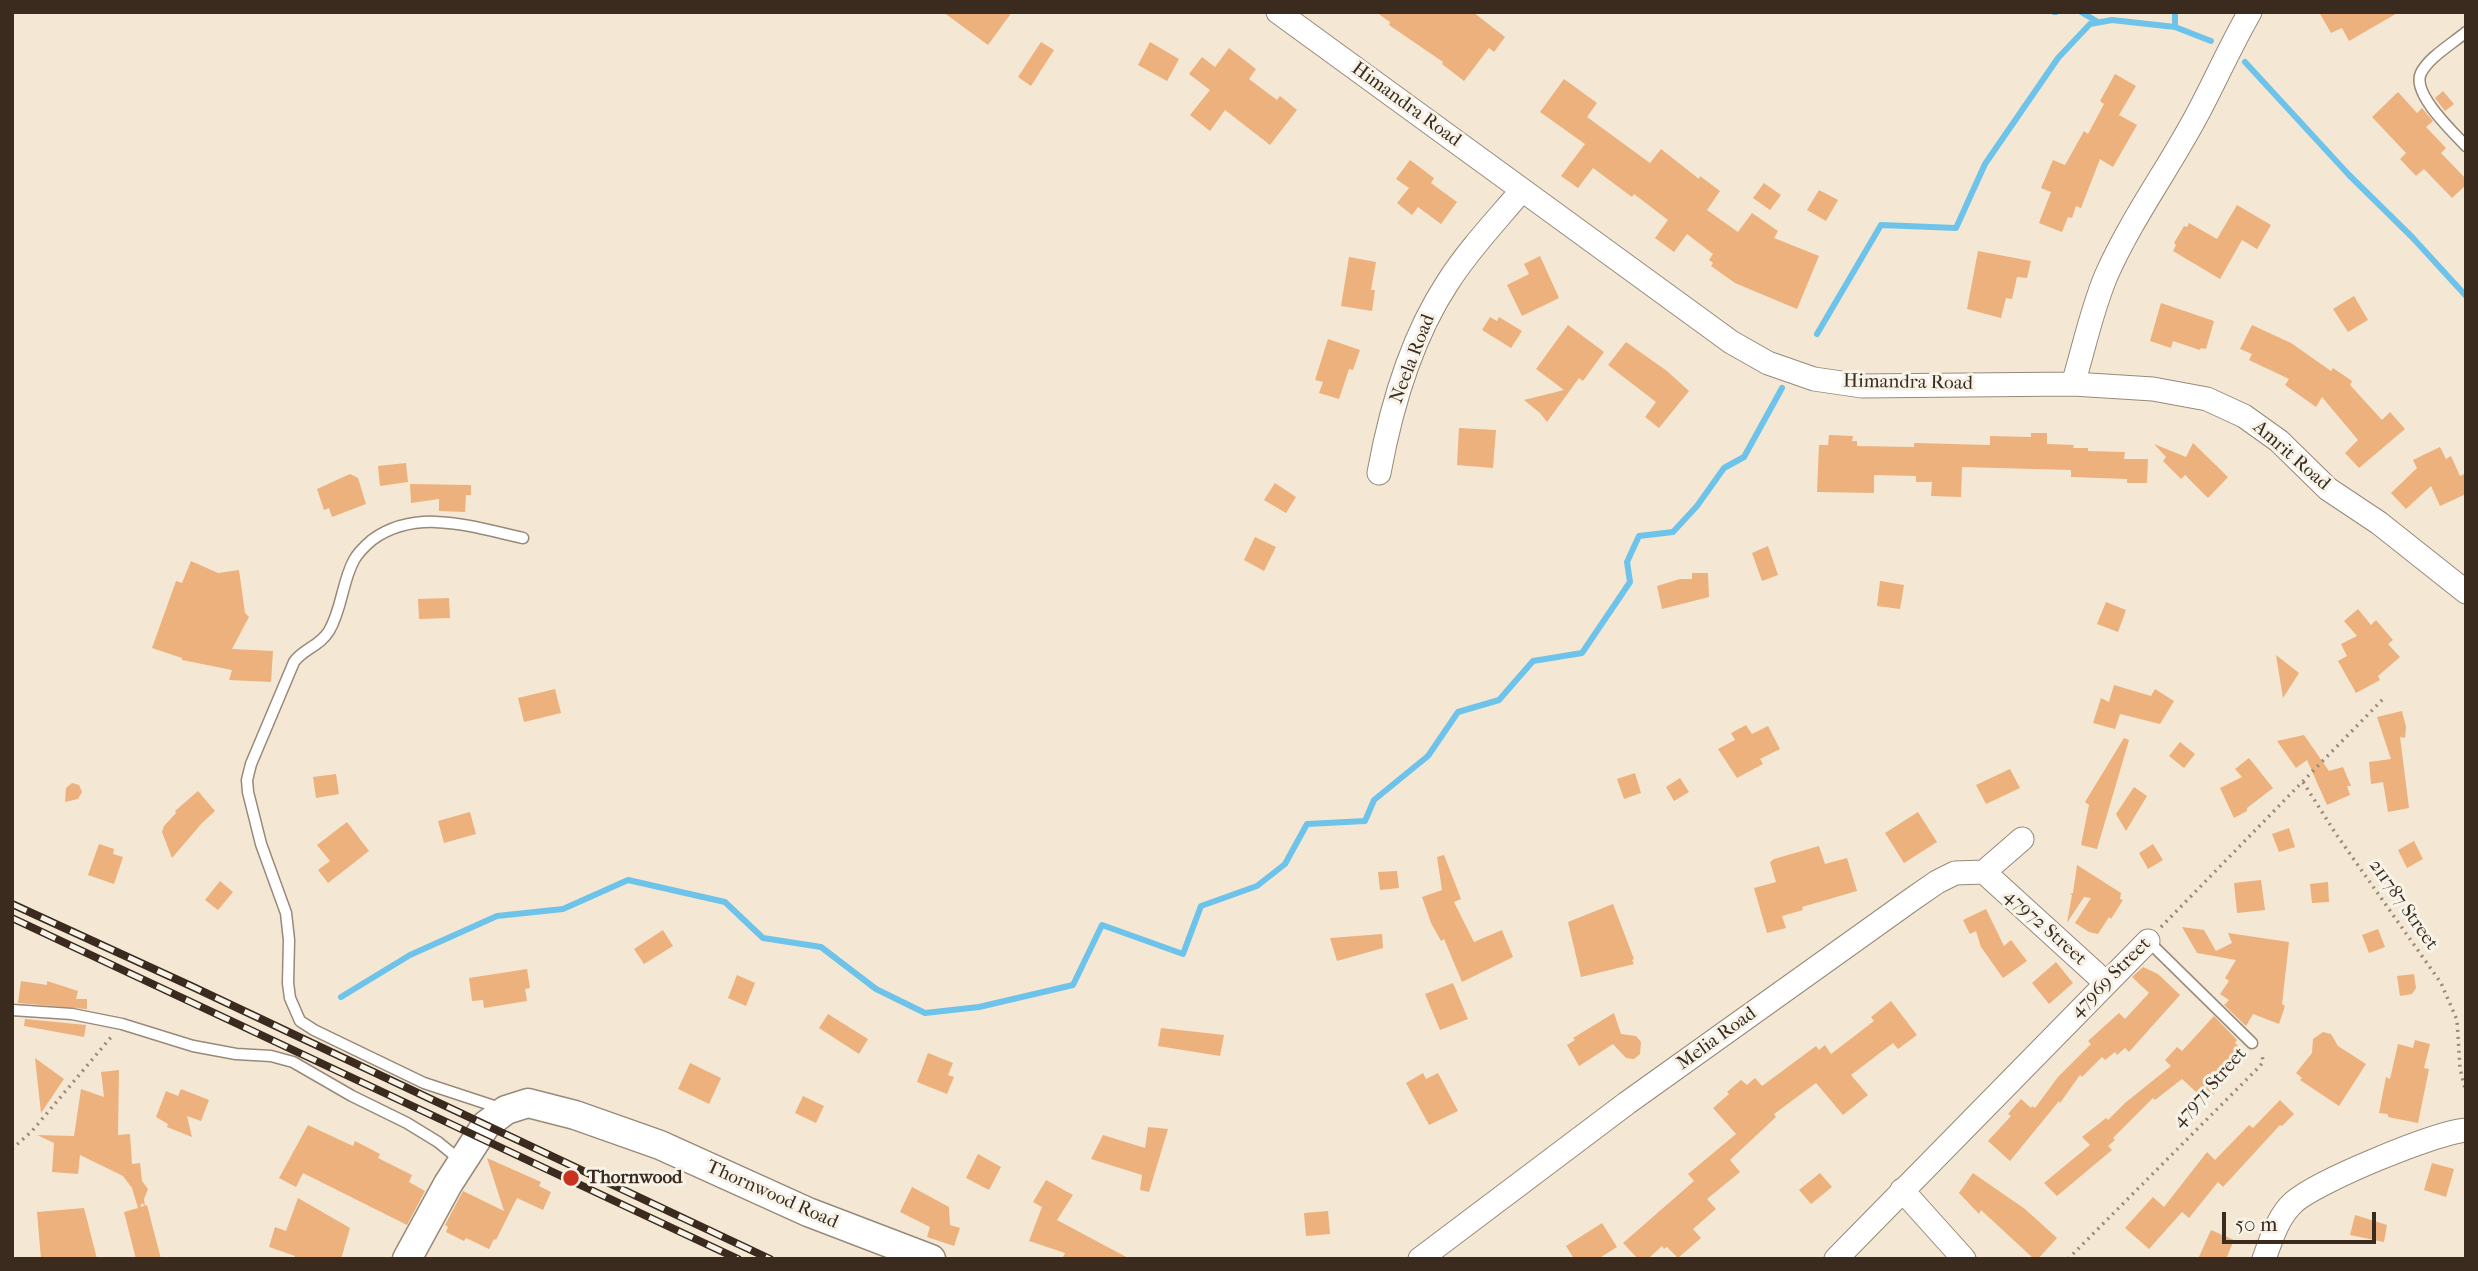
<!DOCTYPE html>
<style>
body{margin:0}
#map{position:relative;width:2478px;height:1271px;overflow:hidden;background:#f4e8d4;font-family:"IM FELL French Canon",serif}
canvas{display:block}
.frame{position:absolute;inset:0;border:14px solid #3b2a1e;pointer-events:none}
.scale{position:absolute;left:2222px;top:1212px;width:154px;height:32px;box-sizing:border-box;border:4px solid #3b2a1e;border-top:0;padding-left:9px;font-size:21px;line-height:24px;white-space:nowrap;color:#3b2a1e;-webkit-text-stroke:5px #f7f3e8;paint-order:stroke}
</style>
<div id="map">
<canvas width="2478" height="1271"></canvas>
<div class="frame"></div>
<div class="scale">50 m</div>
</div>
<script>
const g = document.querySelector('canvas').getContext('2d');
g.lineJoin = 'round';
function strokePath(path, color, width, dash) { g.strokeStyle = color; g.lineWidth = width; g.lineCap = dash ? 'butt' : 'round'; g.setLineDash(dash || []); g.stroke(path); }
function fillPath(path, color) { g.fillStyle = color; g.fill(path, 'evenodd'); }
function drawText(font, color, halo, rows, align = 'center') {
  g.font = font + ' "IM FELL French Canon",serif'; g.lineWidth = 6; g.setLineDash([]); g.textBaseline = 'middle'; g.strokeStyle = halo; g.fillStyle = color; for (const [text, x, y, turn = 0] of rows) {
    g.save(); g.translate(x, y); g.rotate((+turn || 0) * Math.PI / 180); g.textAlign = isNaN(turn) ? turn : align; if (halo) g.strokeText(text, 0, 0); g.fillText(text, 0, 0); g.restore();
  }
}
strokePath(new Path2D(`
 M 2054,12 L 2056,12
 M 2081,12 L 2098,22
 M 2175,12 L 2175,27 L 2211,41
 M 2245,62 L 2349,175 L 2412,237 L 2466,296
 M 1817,334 L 1881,225 L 1956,228 L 1985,164 L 2058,58 L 2090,24 L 2112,20 L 2175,27
 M 341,997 L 410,955 L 497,916 L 563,909 L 628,880 L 725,902 L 763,938 L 821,947 L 876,989 L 925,1013 L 979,1007 L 1073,985 L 1102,925 L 1183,954 L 1201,906 L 1257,886 L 1285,864 L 1307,824 L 1365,821 L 1374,800 L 1428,756 L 1458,712 L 1499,700 L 1533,661 L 1582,653 L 1630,582 L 1627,562 L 1639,536 L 1673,532 L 1697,506 L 1724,468 L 1744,457 L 1782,388`), '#6ec3ea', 6);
fillPath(new Path2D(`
 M 943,12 L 1012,12 L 988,45 Z
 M 1376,12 L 1473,12 L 1505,37 L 1494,52 L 1489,48 L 1464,81 L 1442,64 L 1443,62 L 1389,25 L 1390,22 Z
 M 2319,12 L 2399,12 L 2349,41 L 2342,28 L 2331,33 Z
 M 1041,42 L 1054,50 L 1031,86 L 1018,77 Z
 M 1150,42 L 1179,59 L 1167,81 L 1138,65 Z
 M 1229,48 L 1256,69 L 1249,79 L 1277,100 L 1280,96 L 1297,110 L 1270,145 L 1225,110 L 1210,131 L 1190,115 L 1210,90 L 1189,74 L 1202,57 L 1215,67 Z
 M 2115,74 L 2136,86 L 2119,115 L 2137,125 L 2113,167 L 2100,159 L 2081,208 L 2076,206 L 2072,218 L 2068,217 L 2062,232 L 2039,223 L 2051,192 L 2041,188 L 2053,160 L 2065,165 L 2084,131 L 2088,134 L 2104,104 L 2100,101 Z
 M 1564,79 L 1597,103 L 1587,117 L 1650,163 L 1661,149 L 1699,179 L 1700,176 L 1720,191 L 1707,210 L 1738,232 L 1752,213 L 1778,231 L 1774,238 L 1819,256 L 1797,309 L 1735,283 L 1711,266 L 1713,263 L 1709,260 L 1713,254 L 1687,234 L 1674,252 L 1655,238 L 1668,220 L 1634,194 L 1632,197 L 1593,168 L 1578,188 L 1561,176 L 1585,144 L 1540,112 Z
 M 2443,91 L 2454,104 L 2445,111 L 2435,98 Z
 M 2398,92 L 2417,113 L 2422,108 L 2433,121 L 2426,127 L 2446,148 L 2441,153 L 2466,179 L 2466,185 L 2452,198 L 2424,169 L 2416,176 L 2400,159 L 2406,153 L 2372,117 Z
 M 1410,160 L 1434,178 L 1431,183 L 1457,202 L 1441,224 L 1418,207 L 1412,215 L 1397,203 L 1409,188 L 1396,179 Z
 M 1764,183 L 1781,195 L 1770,210 L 1753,198 Z
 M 1819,190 L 1838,200 L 1826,221 L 1807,210 Z
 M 2237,205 L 2271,225 L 2257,249 L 2242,240 L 2220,279 L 2173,251 L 2176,245 L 2174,243 L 2184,226 L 2187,227 L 2189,223 L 2217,239 Z
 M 1978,251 L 2031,261 L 2027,278 L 2017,277 L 2012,299 L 2006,298 L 2001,318 L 1967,309 Z
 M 1540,256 L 1559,298 L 1522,316 L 1507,285 L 1529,274 L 1524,264 Z
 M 1349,257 L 1376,262 L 1371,290 L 1375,290 L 1372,311 L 1341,306 Z
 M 2354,296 L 2368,320 L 2348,332 L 2333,309 Z
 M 2161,303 L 2214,321 L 2206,349 L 2201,348 L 2200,350 L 2173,341 L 2171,348 L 2150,341 Z
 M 1490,317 L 1497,321 L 1499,317 L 1522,331 L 1511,348 L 1482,330 Z
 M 1568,325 L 1604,352 L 1583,381 L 1579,378 L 1547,422 L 1540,413 L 1524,400 L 1564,390 L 1536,369 Z
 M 2252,325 L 2291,343 L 2331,371 L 2333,368 L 2352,381 L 2350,385 L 2382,420 L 2390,412 L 2405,429 L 2359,468 L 2345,453 L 2358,440 L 2322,397 L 2316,407 L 2285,385 L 2289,379 L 2249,360 L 2252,354 L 2240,349 Z
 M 1328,339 L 1360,350 L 1353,370 L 1349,369 L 1339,399 L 1319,393 L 1323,382 L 1315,380 Z
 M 1626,342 L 1667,371 L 1689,391 L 1659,428 L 1645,417 L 1656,402 L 1608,365 Z
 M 1459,428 L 1496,430 L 1493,468 L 1457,465 Z
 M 2031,433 L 2047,433 L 2047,444 L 2074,445 L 2073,448 L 2088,448 L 2088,451 L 2125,452 L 2124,459 L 2148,459 L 2147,483 L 2127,483 L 2127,479 L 2071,477 L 2071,470 L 1962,467 L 1961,497 L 1931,496 L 1932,482 L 1916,482 L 1916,476 L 1874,475 L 1874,493 L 1817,492 L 1819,445 L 1828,445 L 1829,435 L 1853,436 L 1852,441 L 1857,441 L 1857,446 L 1914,447 L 1914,443 L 1990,445 L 1990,436 L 2031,437 Z
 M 2193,443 L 2228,477 L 2208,498 L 2185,475 L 2181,479 L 2163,461 L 2166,457 L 2154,444 L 2186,457 Z
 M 2440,447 L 2446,459 L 2451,456 L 2460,476 L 2466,473 L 2466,494 L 2440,506 L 2431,486 L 2406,509 L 2391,493 L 2417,468 L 2413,460 Z
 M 406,463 L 408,482 L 380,486 L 378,466 Z
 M 350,474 L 358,478 L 366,504 L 332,517 L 329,508 L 324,510 L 317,489 Z
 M 1275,483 L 1296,497 L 1286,513 L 1264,500 Z
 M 410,484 L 471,485 L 471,495 L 466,495 L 465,512 L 439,511 L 439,499 L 411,503 Z
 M 1255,537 L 1276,547 L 1264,571 L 1244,560 Z
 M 1768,546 L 1778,575 L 1762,581 L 1752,553 Z
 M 191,561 L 218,573 L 239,570 L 245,613 L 249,617 L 232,649 L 273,651 L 271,682 L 229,680 L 232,670 L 182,660 L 182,658 L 152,648 L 176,581 L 182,583 Z
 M 1692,573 L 1708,573 L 1709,597 L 1662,609 L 1657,586 L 1680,579 L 1692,579 Z
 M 1880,581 L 1904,585 L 1900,609 L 1877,606 Z
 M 449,598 L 450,618 L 419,619 L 418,599 Z
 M 2106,602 L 2126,610 L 2118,632 L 2097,624 Z
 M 2358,609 L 2371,625 L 2376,620 L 2393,640 L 2388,644 L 2400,657 L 2378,676 L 2380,680 L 2356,693 L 2338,661 L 2347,656 L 2341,644 L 2357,636 L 2344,621 Z
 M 2276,655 L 2299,673 L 2283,698 Z
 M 2114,685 L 2151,696 L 2155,689 L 2174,701 L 2160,724 L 2120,714 L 2115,729 L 2093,723 L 2101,698 L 2109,702 Z
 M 555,689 L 561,713 L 524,722 L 518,698 Z
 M 2402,711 L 2406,727 L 2405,738 L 2400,737 L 2409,808 L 2388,812 L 2383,782 L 2371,784 L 2369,762 L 2391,759 L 2377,717 Z
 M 1746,725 L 1752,734 L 1768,726 L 1780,749 L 1760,759 L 1763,764 L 1737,778 L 1718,749 L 1735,740 L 1731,733 Z
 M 2304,735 L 2329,771 L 2343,767 L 2351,786 L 2347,786 L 2350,795 L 2327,805 L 2307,760 L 2296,768 L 2277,741 Z
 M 2124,738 L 2129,740 L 2097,849 L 2081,845 L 2089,805 L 2085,802 Z
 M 2180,742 L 2195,754 L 2184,768 L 2169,756 Z
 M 2249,758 L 2273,788 L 2247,808 L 2247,811 L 2234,818 L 2220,788 L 2242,777 L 2235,769 Z
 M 2010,769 L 2020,788 L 1986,804 L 1976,785 Z
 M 1635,773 L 1641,793 L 1624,799 L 1617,779 Z
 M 336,774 L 339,794 L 316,798 L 313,777 Z
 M 1680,778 L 1689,792 L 1674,801 L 1666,787 Z
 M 72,783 L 79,785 L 82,792 L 78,799 L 65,802 L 66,788 Z
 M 2134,787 L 2147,796 L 2126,831 L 2116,814 Z
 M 198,791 L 215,811 L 202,823 L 172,858 L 162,832 L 164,826 L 176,813 L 175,811 Z
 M 470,812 L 476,834 L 444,843 L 438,821 Z
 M 1918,812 L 1937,842 L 1904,863 L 1885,833 Z
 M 347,822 L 369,851 L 328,883 L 318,870 L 330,861 L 317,845 Z
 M 2289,828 L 2295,847 L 2279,852 L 2272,834 Z
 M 2414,841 L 2423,859 L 2407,868 L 2398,850 Z
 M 99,844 L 114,849 L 113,854 L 123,857 L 114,884 L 88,875 Z
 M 2153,844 L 2163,860 L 2148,869 L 2139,853 Z
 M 1819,846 L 1825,864 L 1847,858 L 1857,891 L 1802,907 L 1803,910 L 1782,916 L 1786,928 L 1767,933 L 1754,888 L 1776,882 L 1770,862 L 1774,859 Z
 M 1444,855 L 1461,899 L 1454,902 L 1474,942 L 1502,930 L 1513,957 L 1462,982 L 1444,939 L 1441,941 L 1431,923 L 1422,897 L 1442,890 L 1437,857 Z
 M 2077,865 L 2121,893 L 2120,899 L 2123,900 L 2111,919 L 2109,917 L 2098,934 L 2089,932 L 2075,923 L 2091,898 L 2084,897 L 2067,923 L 2072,895 L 2070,894 L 2073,893 Z
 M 1397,871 L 1399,888 L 1380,890 L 1378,872 Z
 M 2261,880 L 2265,910 L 2237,913 L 2234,883 Z
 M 220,881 L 233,892 L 218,910 L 205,900 Z
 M 2328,882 L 2329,902 L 2312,903 L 2310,884 Z
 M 1613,904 L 1634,959 L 1632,960 L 1634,964 L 1581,977 L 1568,922 Z
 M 1986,909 L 2004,946 L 2011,940 L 2027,961 L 2003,978 L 1981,947 L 1976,931 L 1970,934 L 1963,920 Z
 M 2182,927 L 2204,930 L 2216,951 L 2232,943 L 2228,933 L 2289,942 L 2282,1004 L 2285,1006 L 2279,1024 L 2253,1014 L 2246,1026 L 2224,1005 L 2229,1000 L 2220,994 L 2229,981 L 2225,978 L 2236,960 L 2197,953 Z
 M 2378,929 L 2385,947 L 2369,953 L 2362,935 Z
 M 663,930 L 673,946 L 644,964 L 634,949 Z
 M 1382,934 L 1383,948 L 1337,961 L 1330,938 Z
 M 2056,962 L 2073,983 L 2049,1004 L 2032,983 Z
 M 2143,967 L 2158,974 L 2180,995 L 2129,1052 L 2125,1048 L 2117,1055 L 2115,1052 L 2105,1060 L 2102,1057 L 2082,1077 L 2080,1075 L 2060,1103 L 2059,1101 L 2010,1161 L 1988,1141 L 2011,1116 L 2008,1114 L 2021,1099 L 2031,1108 L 2032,1106 L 2035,1108 L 2058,1077 L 2091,1044 L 2088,1041 L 2119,1013 L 2125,1019 L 2149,993 L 2132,977 Z
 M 527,969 L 530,988 L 525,989 L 527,1001 L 484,1008 L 483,1000 L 472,1001 L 469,978 Z
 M 2414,974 L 2416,988 L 2412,994 L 2400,996 L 2397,976 Z
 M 737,975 L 755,983 L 746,1006 L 728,998 Z
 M 21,981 L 47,985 L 47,981 L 78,991 L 76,999 L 87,999 L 87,1009 L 18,1003 Z
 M 1453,983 L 1468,1019 L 1440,1030 L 1425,994 Z
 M 1891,1001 L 1917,1035 L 1898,1049 L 1893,1043 L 1851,1075 L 1868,1095 L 1843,1115 L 1816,1083 L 1774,1114 L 1776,1117 L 1730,1160 L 1740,1172 L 1707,1199 L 1716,1209 L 1693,1229 L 1701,1238 L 1678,1258 L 1667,1247 L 1664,1249 L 1662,1246 L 1648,1259 L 1638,1259 L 1623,1243 L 1694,1181 L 1688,1174 L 1736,1134 L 1713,1108 L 1729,1094 L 1727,1092 L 1741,1080 L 1747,1085 L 1755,1078 L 1762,1086 L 1816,1046 L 1819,1050 L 1825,1045 L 1831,1054 L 1874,1021 L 1871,1017 Z
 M 1614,1013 L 1621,1034 L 1636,1036 L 1641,1042 L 1640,1054 L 1634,1059 L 1626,1058 L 1613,1044 L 1579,1066 L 1567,1045 L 1575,1040 L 1573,1038 Z
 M 828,1014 L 868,1039 L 859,1054 L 819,1028 Z
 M 2214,1016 L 2237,1040 L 2235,1043 L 2248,1055 L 2207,1102 L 2182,1079 L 2155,1100 L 2153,1098 L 2113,1138 L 2115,1140 L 2108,1146 L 2112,1150 L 2057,1196 L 2044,1183 L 2090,1145 L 2082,1137 L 2106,1118 L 2108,1120 L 2125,1103 L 2171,1066 L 2165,1060 L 2177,1047 L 2182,1051 Z
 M 25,1019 L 86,1025 L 84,1037 L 24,1026 Z
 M 1161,1028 L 1224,1035 L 1220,1056 L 1158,1046 Z
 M 2323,1032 L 2331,1034 L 2338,1046 L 2366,1064 L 2339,1106 L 2300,1080 L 2302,1078 L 2296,1073 L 2312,1053 L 2313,1039 Z
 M 2415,1040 L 2430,1044 L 2424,1068 L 2429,1069 L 2418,1123 L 2388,1117 L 2388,1114 L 2379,1113 L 2386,1077 L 2390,1079 L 2398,1044 L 2413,1048 Z
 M 928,1053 L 953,1063 L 948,1075 L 954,1077 L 947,1094 L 917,1082 Z
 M 35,1058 L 64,1079 L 41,1113 Z
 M 690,1063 L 721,1078 L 709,1104 L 678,1089 Z
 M 119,1070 L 118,1135 L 130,1134 L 132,1164 L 140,1163 L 142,1181 L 148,1189 L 144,1199 L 145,1206 L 142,1203 L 140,1207 L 147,1205 L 161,1259 L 136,1259 L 124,1212 L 138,1208 L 132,1188 L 123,1176 L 80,1155 L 78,1174 L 52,1172 L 54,1143 L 37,1135 L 74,1136 L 81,1089 L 104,1097 L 101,1072 Z
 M 1423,1073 L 1426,1079 L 1438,1073 L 1458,1111 L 1429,1125 L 1406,1083 Z
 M 181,1089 L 209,1100 L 201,1121 L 187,1116 L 192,1137 L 167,1127 L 168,1124 L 156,1117 L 166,1091 L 178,1096 Z
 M 803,1096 L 824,1106 L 816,1123 L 795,1113 Z
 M 2280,1100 L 2294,1114 L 2282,1126 L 2280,1125 L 2223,1187 L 2218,1182 L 2189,1218 L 2182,1212 L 2149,1249 L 2125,1228 L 2153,1197 L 2164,1207 L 2207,1152 L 2215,1160 L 2249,1125 L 2253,1128 Z
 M 308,1125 L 353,1146 L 355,1141 L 380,1154 L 378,1158 L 412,1175 L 409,1182 L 425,1191 L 407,1225 L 303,1173 L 296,1187 L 279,1178 Z
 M 1148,1127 L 1168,1129 L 1149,1192 L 1140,1190 L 1142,1175 L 1091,1159 L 1103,1135 L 1145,1148 Z
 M 978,1154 L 1001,1167 L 989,1190 L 966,1178 Z
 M 487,1158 L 541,1182 L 539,1186 L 551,1192 L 543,1210 L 517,1198 L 496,1240 L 494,1239 L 489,1249 L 466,1238 L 464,1241 L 446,1232 L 448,1227 L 445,1225 L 463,1191 L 504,1211 Z
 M 2432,1163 L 2454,1169 L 2446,1197 L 2424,1190 Z
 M 1820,1173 L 1832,1187 L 1811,1204 L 1799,1190 Z
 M 1973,1173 L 2025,1209 L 2057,1238 L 2038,1259 L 2034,1259 L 1981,1210 L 1979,1214 L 1959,1193 Z
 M 1046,1180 L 1073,1195 L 1057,1220 L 1130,1259 L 1062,1259 L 1065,1253 L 1029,1241 L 1042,1207 L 1033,1202 Z
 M 912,1187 L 949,1207 L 950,1225 L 960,1228 L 954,1246 L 927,1237 L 930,1227 L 900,1212 Z
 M 298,1198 L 350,1228 L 341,1259 L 294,1259 L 295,1256 L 269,1247 L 275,1227 L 286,1231 Z
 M 84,1208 L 97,1259 L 41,1259 L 37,1212 Z
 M 1328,1211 L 1330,1234 L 1306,1236 L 1304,1213 Z
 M 2355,1215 L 2387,1225 L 2384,1242 L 2350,1235 Z
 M 1602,1223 L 1617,1247 L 1598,1259 L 1574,1259 L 1566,1246 Z
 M 2211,1230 L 2234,1240 L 2226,1259 L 2198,1259 Z`), '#ecb17c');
const service = new Path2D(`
 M 2466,32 C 2452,44 2429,57 2421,73 C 2411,93 2453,132 2466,146
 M 2148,941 L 2252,1043
 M 12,1010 L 72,1014 L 122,1024 L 193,1046 L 236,1054 L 271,1056 L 293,1062 L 352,1096 L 407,1123 L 438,1142 L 460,1160
 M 503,1109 L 424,1083 L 314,1030 L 300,1021 L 290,998 L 288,983 L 289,940 L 286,913 L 261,844 L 248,792 L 247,780 L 251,764 L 294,662 C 303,649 320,646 329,631 C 342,609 342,582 354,560 C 359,551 365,546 372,540 C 417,507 473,527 523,538`);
const minor = new Path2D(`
 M 1278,12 L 1731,342 L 1768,363 L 1814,379 L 1862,386 L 2073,384 C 2084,348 2091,312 2106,276 C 2131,219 2169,168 2198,113 C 2216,79 2231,45 2250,12
 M 2073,384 L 2153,389 L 2207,399 L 2244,416 L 2279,441 L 2328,489 L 2379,523 L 2466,592
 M 1379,473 C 1391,407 1411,338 1448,282 C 1469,249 1497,220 1522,190
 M 1984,872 L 2106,983
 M 1902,1190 L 1964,1259
 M 1420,1259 L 1627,1103 L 1911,900 L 1937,882 L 1955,873 L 1984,872 L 2022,839
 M 1836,1259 L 2148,941
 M 2264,1259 C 2271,1240 2278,1216 2294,1202 C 2318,1181 2434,1133 2466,1130`);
const tertiary = new Path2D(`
 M 407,1259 L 448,1184 L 486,1125 L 506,1110 L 528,1103 L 575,1115 L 660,1145 L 808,1212 L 931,1259`);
strokePath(service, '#988979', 13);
strokePath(minor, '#988979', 25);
strokePath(tertiary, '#988979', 31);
strokePath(new Path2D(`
 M 2303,782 L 2336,834 L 2441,983 L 2457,1020 L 2460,1068 L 2466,1093
 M 2161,927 L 2385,697
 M 12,1149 L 32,1131 L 112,1036
 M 2068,1259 L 2260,1066 L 2263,1062 L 2262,1054`), '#988979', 3.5, [2, 5]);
strokePath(service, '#fff', 10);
strokePath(minor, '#fff', 23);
strokePath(tertiary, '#fff', 28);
const rail = new Path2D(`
 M 12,904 L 191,986 L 770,1259
 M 12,918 L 738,1259`);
strokePath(rail, '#3b2a1e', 8);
strokePath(rail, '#f7f3e8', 5, [16]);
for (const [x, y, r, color] of [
 [571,1178,9,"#c8321e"]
]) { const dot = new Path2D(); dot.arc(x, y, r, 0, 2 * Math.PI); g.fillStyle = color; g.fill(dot); strokePath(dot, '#f7f3e8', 2.5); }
drawText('19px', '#3b2a1e', '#f7f3e8', [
 ["Himandra Road",1406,105,36],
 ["Neela Road",1413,359,-69],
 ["Himandra Road",1908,383,1],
 ["Amrit Road",2291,456,41],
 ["211787 Street",2403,905,55],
 ["47972 Street",2045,928,42],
 ["47969 Street",2111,978,-45],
 ["Melia Road",1717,1039,-36],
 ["47971 Street",2210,1088,-48],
 ["Thornwood Road",772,1195,24]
]);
drawText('bold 19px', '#3b2a1e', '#f7f3e8', [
 ["Thornwood",587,1178]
], 'left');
</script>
